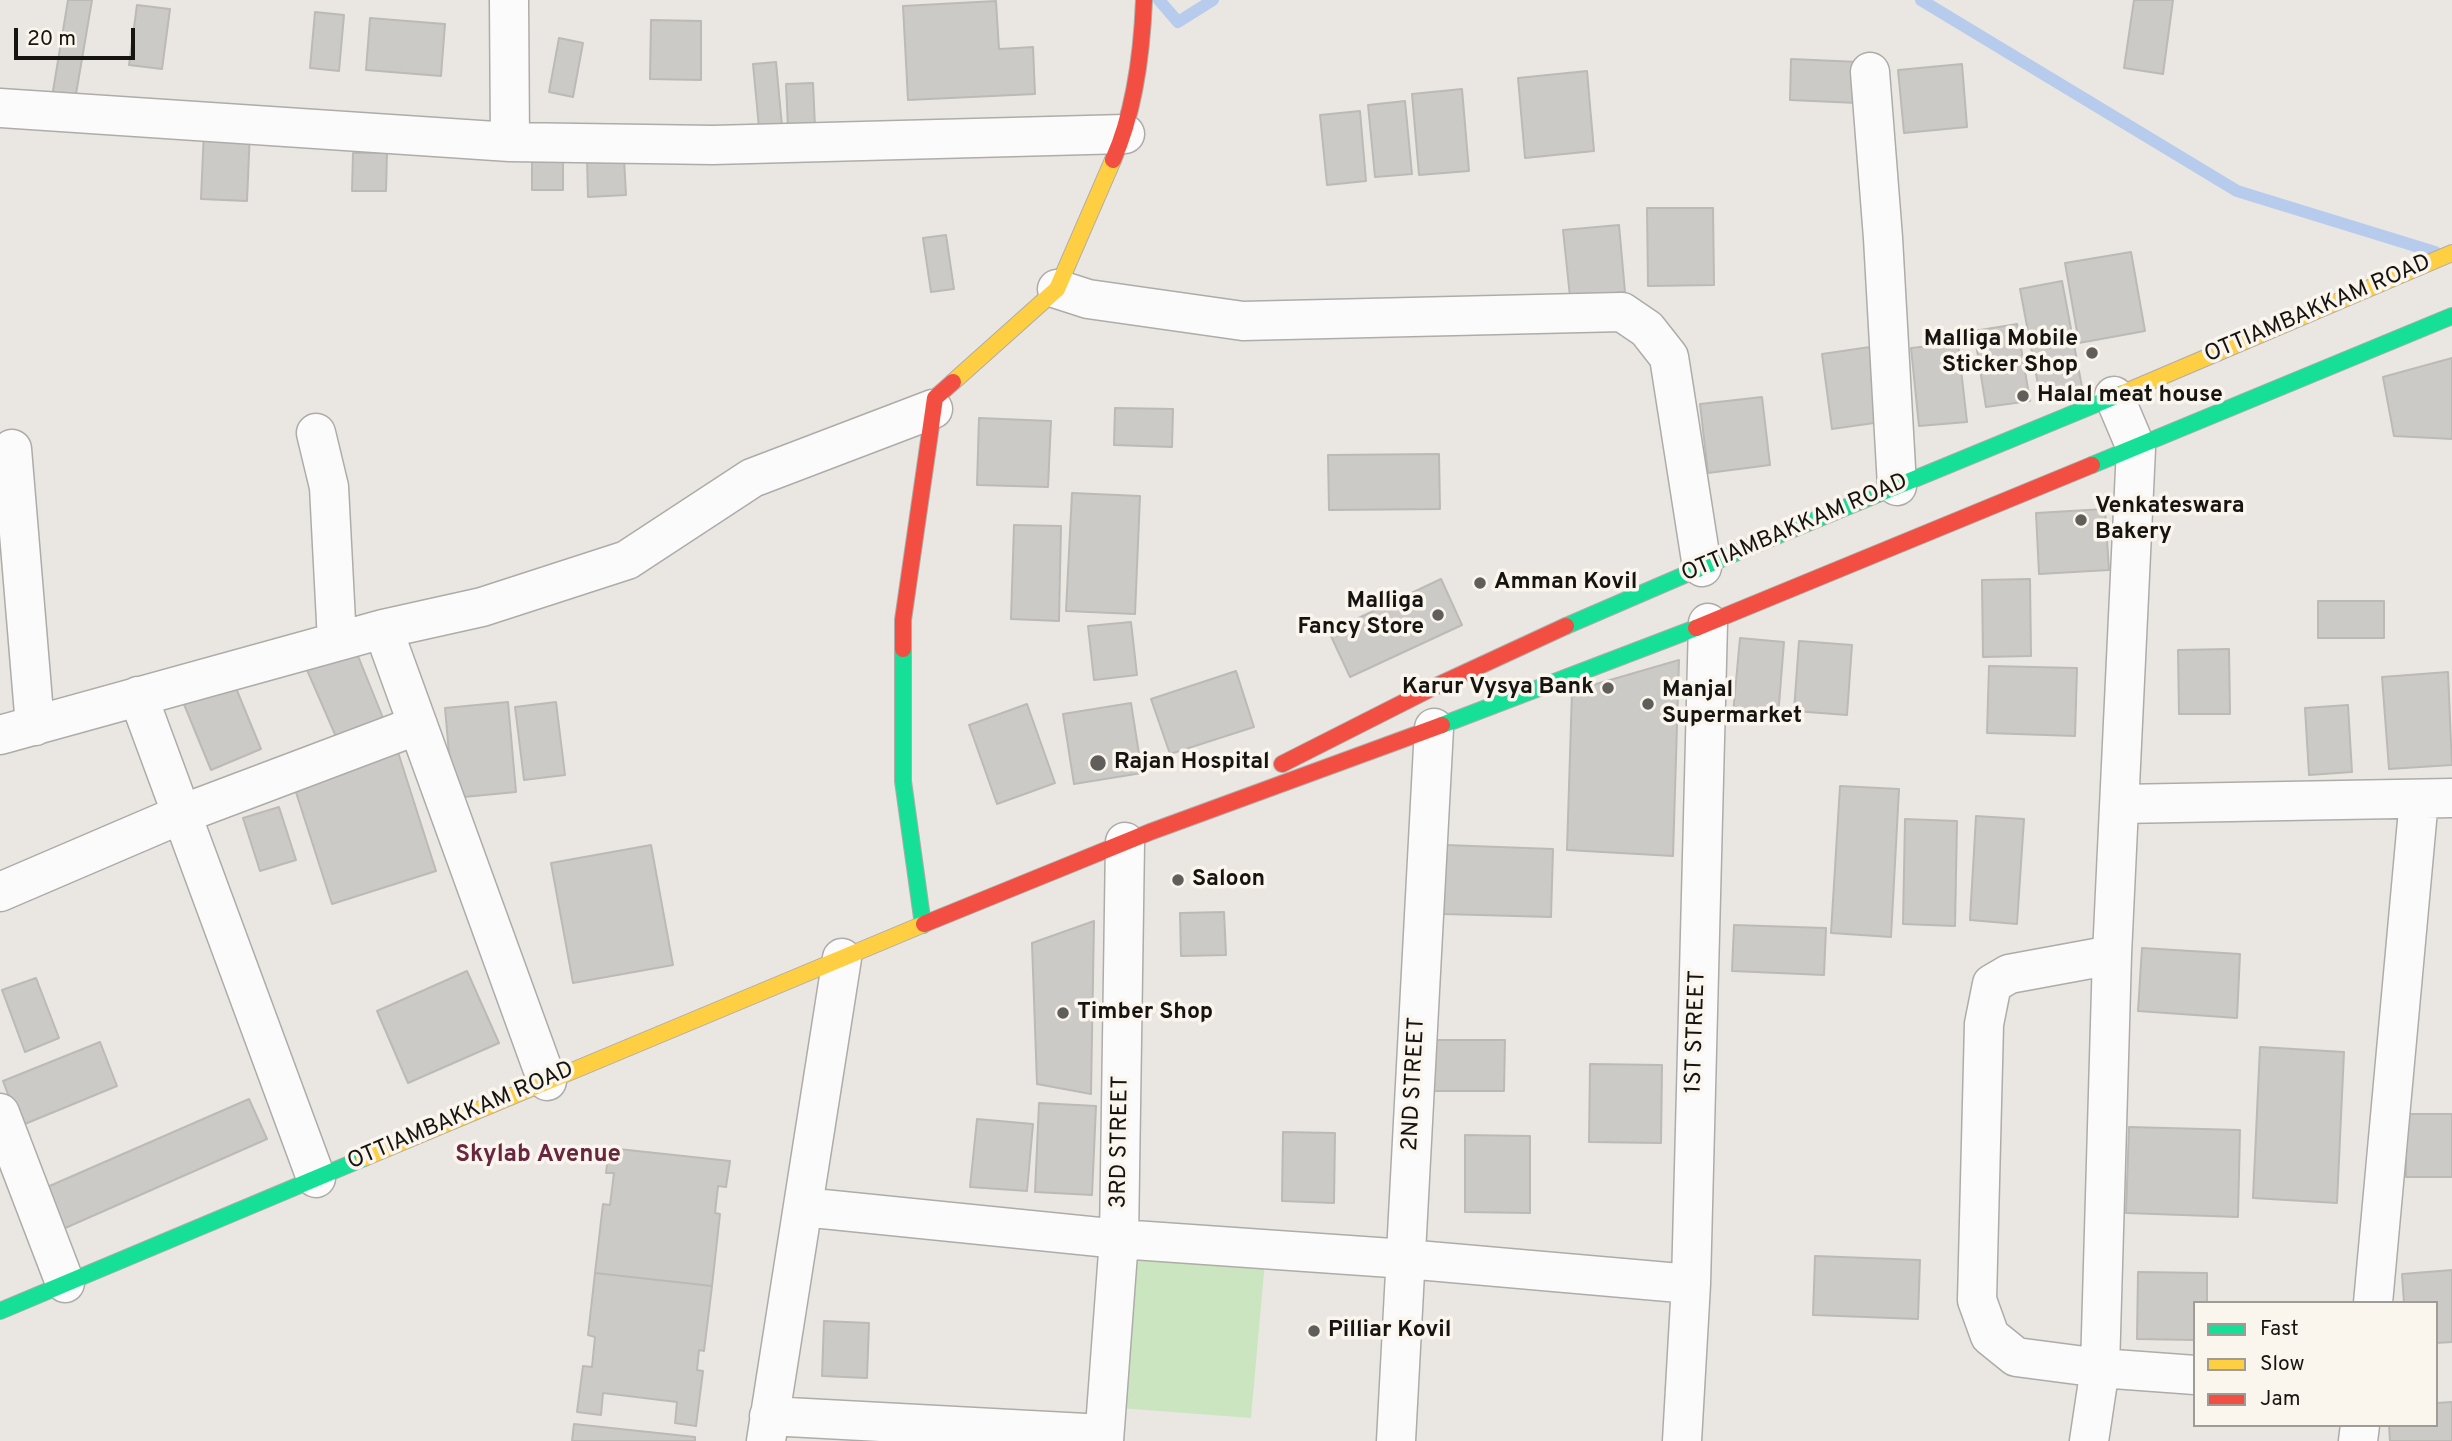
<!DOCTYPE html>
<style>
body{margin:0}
#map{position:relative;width:2452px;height:1441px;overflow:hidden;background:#eae7e3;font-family:Overpass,sans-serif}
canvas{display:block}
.legend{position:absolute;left:2193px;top:1301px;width:245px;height:126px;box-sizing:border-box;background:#faf5ed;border:2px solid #9f9b95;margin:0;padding:9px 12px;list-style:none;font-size:21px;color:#161411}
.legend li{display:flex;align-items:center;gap:14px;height:35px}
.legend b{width:35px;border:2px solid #9f9b95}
.scale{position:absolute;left:14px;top:28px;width:121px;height:32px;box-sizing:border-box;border:4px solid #161411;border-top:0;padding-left:9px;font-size:21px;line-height:24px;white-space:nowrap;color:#161411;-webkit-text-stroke:5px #faf5ed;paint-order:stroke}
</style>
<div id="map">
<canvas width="2452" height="1441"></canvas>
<ul class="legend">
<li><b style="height:9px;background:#16e098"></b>Fast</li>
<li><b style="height:9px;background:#ffcf43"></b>Slow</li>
<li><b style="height:9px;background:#f24e42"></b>Jam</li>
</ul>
<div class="scale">20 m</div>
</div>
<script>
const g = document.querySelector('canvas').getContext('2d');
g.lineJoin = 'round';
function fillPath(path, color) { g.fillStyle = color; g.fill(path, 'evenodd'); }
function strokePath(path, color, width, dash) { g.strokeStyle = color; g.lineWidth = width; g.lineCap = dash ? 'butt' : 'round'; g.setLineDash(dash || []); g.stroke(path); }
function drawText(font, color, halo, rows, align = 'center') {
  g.font = font + ' Overpass,sans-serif'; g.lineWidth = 7; g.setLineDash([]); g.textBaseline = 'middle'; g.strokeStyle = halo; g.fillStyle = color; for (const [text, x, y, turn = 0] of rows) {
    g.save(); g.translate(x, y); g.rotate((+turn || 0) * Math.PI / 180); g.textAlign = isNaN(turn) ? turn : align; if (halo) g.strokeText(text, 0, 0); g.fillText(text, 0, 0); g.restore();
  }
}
fillPath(new Path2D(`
 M 1133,1240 L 1265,1261 L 1251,1418 L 1119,1408 Z`), '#cae5c0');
strokePath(new Path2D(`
 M 1159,0 L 1178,22 L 1213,0
 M 1921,0 L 2237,191 L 2435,252`), '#b7cced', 12);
const building = new Path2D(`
 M 68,0 L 92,0 L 75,100 L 52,97 Z
 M 2134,0 L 2173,0 L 2163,74 L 2124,68 Z
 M 996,1 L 999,49 L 1033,47 L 1035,94 L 908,100 L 903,6 Z
 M 137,5 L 170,9 L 162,69 L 129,65 Z
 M 315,12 L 344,15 L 339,71 L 310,68 Z
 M 370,18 L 445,24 L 441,76 L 366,70 Z
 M 651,20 L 701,21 L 701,80 L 650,79 Z
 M 559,38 L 583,43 L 573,97 L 549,92 Z
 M 1791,59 L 1859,62 L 1857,103 L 1790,100 Z
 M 776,62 L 782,126 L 759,128 L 753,64 Z
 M 1962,64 L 1967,127 L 1904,133 L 1898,70 Z
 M 1587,71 L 1594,151 L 1525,158 L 1518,78 Z
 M 813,83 L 815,127 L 788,128 L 786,84 Z
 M 1462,89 L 1469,171 L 1419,175 L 1412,94 Z
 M 1405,101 L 1412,174 L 1375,177 L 1368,105 Z
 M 1360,111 L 1366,181 L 1327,185 L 1320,115 Z
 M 204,129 L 250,131 L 247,201 L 201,199 Z
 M 532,151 L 563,151 L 563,190 L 532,190 Z
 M 353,153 L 387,153 L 386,191 L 352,191 Z
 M 624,158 L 626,195 L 588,197 L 587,159 Z
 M 1647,208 L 1713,208 L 1714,285 L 1648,286 Z
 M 1619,225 L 1625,292 L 1570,297 L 1563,230 Z
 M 946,235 L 954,289 L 931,292 L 923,238 Z
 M 2131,252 L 2145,331 L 2079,343 L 2065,263 Z
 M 2062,281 L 2082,387 L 2040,395 L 2020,289 Z
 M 2017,324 L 2030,401 L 1986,407 L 1974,331 Z
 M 1958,343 L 1967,422 L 1919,426 L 1911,348 Z
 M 1870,347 L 1881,422 L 1832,429 L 1822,354 Z
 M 2452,358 L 2452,439 L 2394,436 L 2383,377 Z
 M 1762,397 L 1770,465 L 1708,473 L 1700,404 Z
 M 1115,408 L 1173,409 L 1172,447 L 1114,445 Z
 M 979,418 L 1051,421 L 1048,487 L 977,485 Z
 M 1439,454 L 1440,509 L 1329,510 L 1328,455 Z
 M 1072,493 L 1140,496 L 1135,614 L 1066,611 Z
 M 2105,509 L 2109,570 L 2039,574 L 2036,513 Z
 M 1014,525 L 1061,526 L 1059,621 L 1011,619 Z
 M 1441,579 L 1462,625 L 1350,677 L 1329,632 Z
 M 2030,579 L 2031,656 L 1983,657 L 1982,580 Z
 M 2318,601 L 2384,601 L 2384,638 L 2318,638 Z
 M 1131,622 L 1137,675 L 1094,680 L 1088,626 Z
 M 1740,638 L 1784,642 L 1778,717 L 1733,714 Z
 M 1799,641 L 1852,645 L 1847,715 L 1794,711 Z
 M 2229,649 L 2230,714 L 2179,714 L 2178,650 Z
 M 356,651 L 383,718 L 337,739 L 307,670 Z
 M 1679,660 L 1673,856 L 1567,850 L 1572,691 Z
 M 1989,666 L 2077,668 L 2075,736 L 1987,733 Z
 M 1236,671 L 1254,727 L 1170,754 L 1151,699 Z
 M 2448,672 L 2452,765 L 2389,769 L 2382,677 Z
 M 231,676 L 261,749 L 211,770 L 181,697 Z
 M 508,702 L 516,792 L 453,798 L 445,708 Z
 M 556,702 L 565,775 L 524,780 L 515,707 Z
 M 1131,703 L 1142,773 L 1074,784 L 1063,714 Z
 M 1027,704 L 1055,783 L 997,804 L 969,725 Z
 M 2348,705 L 2352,772 L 2309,775 L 2305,708 Z
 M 397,749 L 436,871 L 332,904 L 293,783 Z
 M 1840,786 L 1899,789 L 1891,937 L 1831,933 Z
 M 279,807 L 296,860 L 260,871 L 243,818 Z
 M 1976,816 L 2024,819 L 2017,924 L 1970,920 Z
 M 1905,819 L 1957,821 L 1955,926 L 1903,924 Z
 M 651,845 L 673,965 L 573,983 L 551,863 Z
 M 1445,845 L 1553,849 L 1551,917 L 1443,914 Z
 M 1224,912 L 1226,955 L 1181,956 L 1180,913 Z
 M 1094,921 L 1091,1094 L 1037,1084 L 1032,943 Z
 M 1734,925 L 1826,928 L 1824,975 L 1732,971 Z
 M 2142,948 L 2240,954 L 2237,1018 L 2138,1011 Z
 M 467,971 L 499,1043 L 408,1083 L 377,1011 Z
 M 36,978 L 59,1038 L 25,1052 L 2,990 Z
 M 1428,1040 L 1505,1040 L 1504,1091 L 1428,1091 Z
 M 100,1042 L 117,1086 L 20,1126 L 3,1081 Z
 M 2260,1047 L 2344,1052 L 2337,1203 L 2253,1198 Z
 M 1590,1064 L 1662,1065 L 1661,1143 L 1589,1142 Z
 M 249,1099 L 267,1139 L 63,1229 L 45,1188 Z
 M 1039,1103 L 1096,1106 L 1092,1195 L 1035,1192 Z
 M 2406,1114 L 2452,1114 L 2452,1177 L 2406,1177 Z
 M 977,1119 L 1033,1124 L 1027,1191 L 970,1187 Z
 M 2129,1127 L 2240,1130 L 2238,1217 L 2126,1213 Z
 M 1283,1132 L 1335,1133 L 1334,1203 L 1282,1201 Z
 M 1465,1135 L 1530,1136 L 1530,1213 L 1465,1212 Z
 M 609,1148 L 730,1161 L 726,1187 L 718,1186 L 715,1213 L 720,1214 L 712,1286 L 595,1273 L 603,1204 L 610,1205 L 614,1173 L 606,1173 Z
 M 1815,1256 L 1920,1260 L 1918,1319 L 1813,1315 Z
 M 2452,1270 L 2452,1342 L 2436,1343 L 2436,1303 L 2404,1303 L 2402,1274 Z
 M 2138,1272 L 2207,1273 L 2207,1303 L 2195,1303 L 2195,1340 L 2137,1339 Z
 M 595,1273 L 712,1286 L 704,1351 L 699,1350 L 697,1370 L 703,1371 L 696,1426 L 675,1423 L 677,1402 L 603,1393 L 601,1415 L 577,1412 L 583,1366 L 592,1367 L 595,1337 L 588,1335 Z
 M 824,1321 L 869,1323 L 867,1378 L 822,1376 Z
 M 2452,1402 L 2452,1441 L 2390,1441 L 2389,1425 L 2436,1425 L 2436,1403 Z
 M 574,1424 L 695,1437 L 695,1441 L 572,1441 Z`);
fillPath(building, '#cccac6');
strokePath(building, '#bcbab6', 2);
const street = new Path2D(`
 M 509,0 L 510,142
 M 1870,72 L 1883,238 L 1897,486
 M 0,108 L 510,142 L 713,145 L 1125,134
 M 1057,289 L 1088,299 L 1243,321 L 1622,312 L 1647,329 L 1669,357 L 1702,567
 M 316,433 L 329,487 L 337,641
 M 12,449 L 35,726
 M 383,629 L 547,1081
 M 138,696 L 316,1178
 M 0,735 L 383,629 L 482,607 L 627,560 L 752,478 L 933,409
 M 2120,804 L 2452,798
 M 0,892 L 182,814 L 418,725
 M 2112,955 L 2009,974 L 1992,984 L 1984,1024 L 1977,1300 L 1990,1336 L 2016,1357 L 2100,1368 L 2195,1375
 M 0,1113 L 65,1283
 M 803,1207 L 1119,1239 L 1406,1259 L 1691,1284
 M 2373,1303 L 2419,799
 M 769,1416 L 1104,1434
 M 766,1441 L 842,958
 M 1104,1441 L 1119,1239 L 1125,842
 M 1396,1441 L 1434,728
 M 1682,1441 L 1691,1284 L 1708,623
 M 2089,1441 L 2100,1368 L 2112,955 L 2136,448 L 2114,396
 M 2358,1441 L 2360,1425`);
const fast = new Path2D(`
 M 2092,465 L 2452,316
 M 1566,626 L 1740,551 L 2123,393
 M 903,649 L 903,781 L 923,925
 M 1442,725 L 1696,628
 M 0,1311 L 364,1158`);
const slow = new Path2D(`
 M 953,382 L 1057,289 L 1113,160
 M 2123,393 L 2452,253
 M 364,1158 L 924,924`);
const jam = new Path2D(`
 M 1113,160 C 1134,113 1142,51 1144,0
 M 1696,628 L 2092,465
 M 903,649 L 903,620 L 935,398 L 953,382
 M 1282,764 L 1432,688 L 1566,626
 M 924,924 L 1150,832 L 1442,725`);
strokePath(street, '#aeaca9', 41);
strokePath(fast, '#aeaca9', 18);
strokePath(slow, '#aeaca9', 18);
strokePath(jam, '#aeaca9', 18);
strokePath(street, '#fcfbfb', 38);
strokePath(fast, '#16e098', 16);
strokePath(slow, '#ffcf43', 16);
strokePath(jam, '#f24e42', 16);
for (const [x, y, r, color] of [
 [2092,353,7,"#605e5a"],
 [2023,396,7,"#605e5a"],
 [2081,520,7,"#605e5a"],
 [1480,583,7,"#605e5a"],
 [1438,615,7,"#605e5a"],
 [1608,688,7,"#605e5a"],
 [1648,704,7,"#605e5a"],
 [1098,763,9,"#605e5a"],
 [1178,880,7,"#605e5a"],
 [1063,1013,7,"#605e5a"],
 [1314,1331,7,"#605e5a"]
]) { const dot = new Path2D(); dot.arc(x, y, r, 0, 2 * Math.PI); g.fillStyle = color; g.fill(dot); strokePath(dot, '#faf5ed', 2.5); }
drawText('23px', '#161411', '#faf5ed', [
 ["OTTIAMBAKKAM ROAD",2318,310,-23],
 ["OTTIAMBAKKAM ROAD",1795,529,-23],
 ["1ST STREET",1697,1032,-88],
 ["2ND STREET",1415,1084,-87],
 ["OTTIAMBAKKAM ROAD",461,1117,-23],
 ["3RD STREET",1121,1142,-89]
]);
drawText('bold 23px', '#161411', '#faf5ed', [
 ["Malliga Mobile",2078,340,"right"],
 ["Sticker Shop",2078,366,"right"],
 ["Halal meat house",2037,396],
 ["Venkateswara",2095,507],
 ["Bakery",2095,533],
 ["Amman Kovil",1494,583],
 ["Malliga",1424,602,"right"],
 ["Fancy Store",1424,628,"right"],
 ["Karur Vysya Bank",1594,688,"right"],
 ["Manjal",1662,691],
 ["Supermarket",1662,717],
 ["Rajan Hospital",1114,763],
 ["Saloon",1192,880],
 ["Timber Shop",1077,1013],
 ["Pilliar Kovil",1328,1331]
], 'left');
drawText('bold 24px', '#69263f', '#faf5ed', [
 ["Skylab Avenue",538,1156]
]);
</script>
